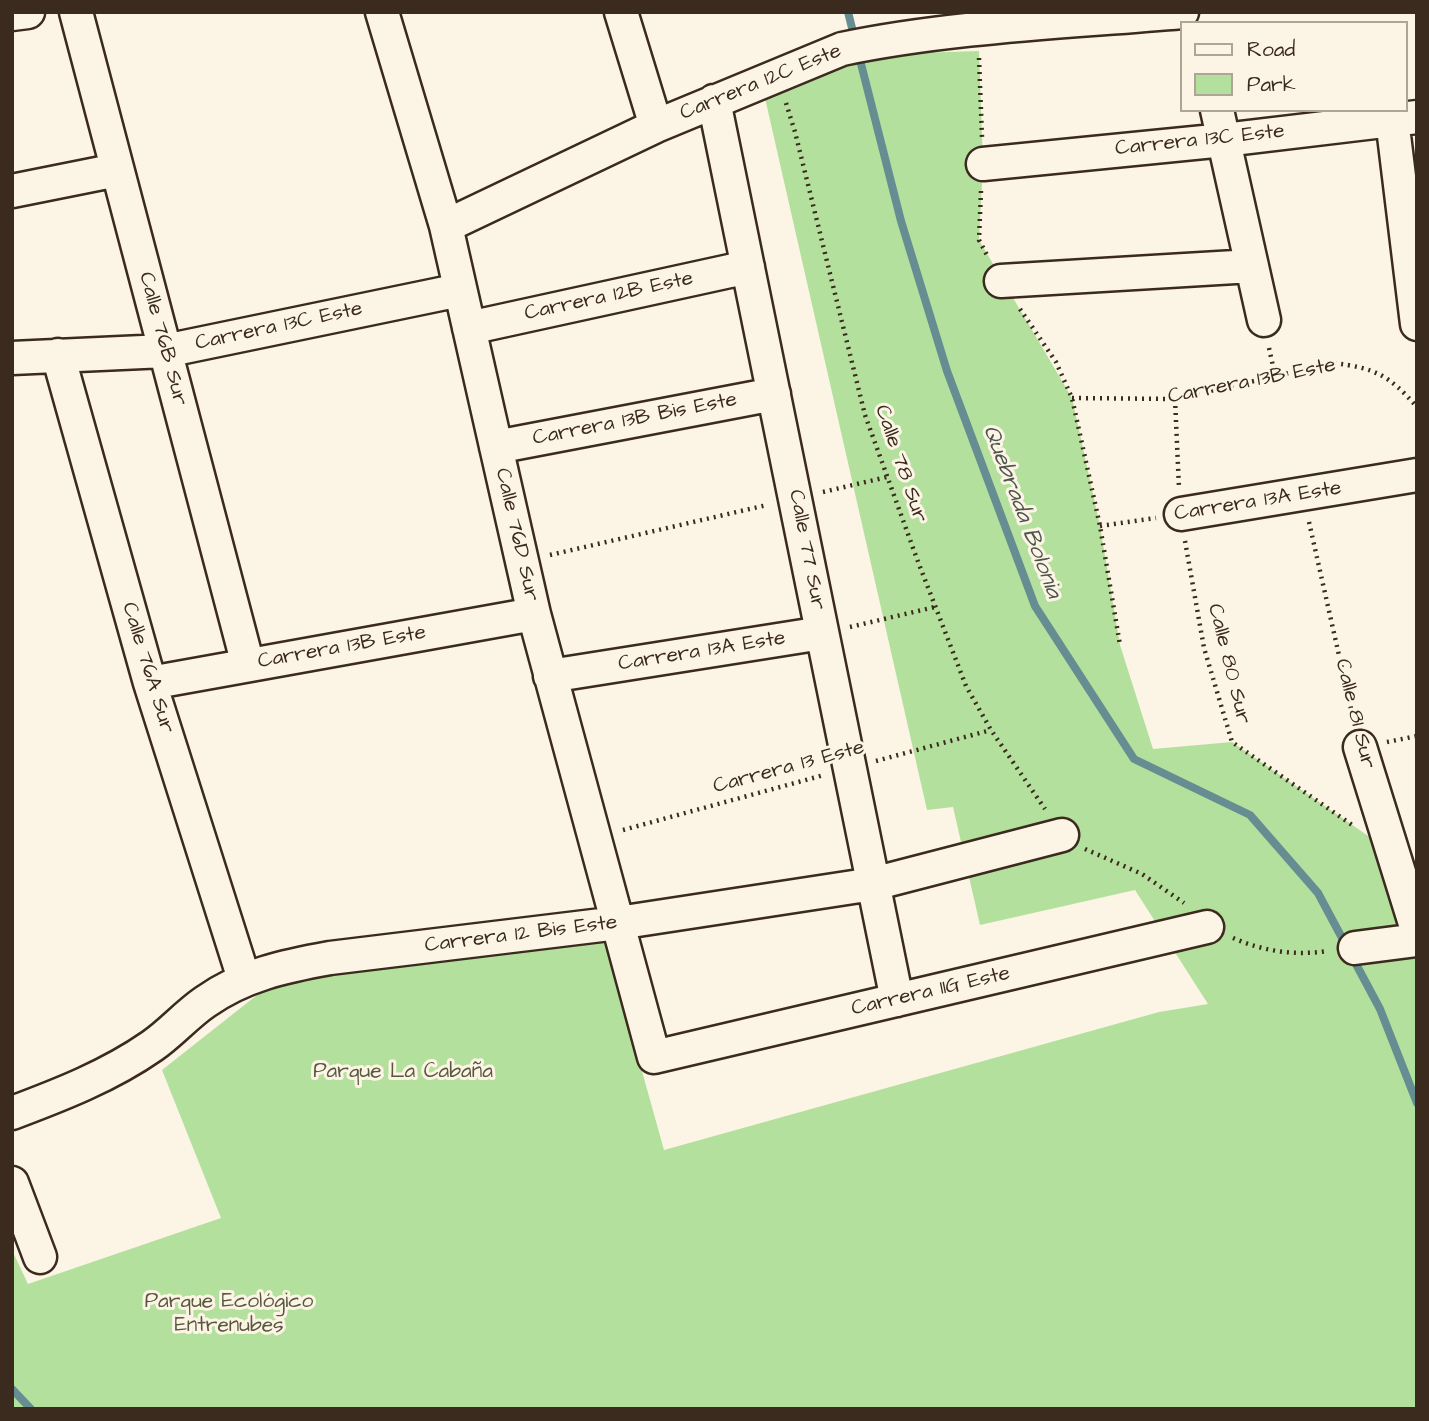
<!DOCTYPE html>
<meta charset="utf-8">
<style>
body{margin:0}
#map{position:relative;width:1429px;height:1421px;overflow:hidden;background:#fcf5e5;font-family:"Architects Daughter",sans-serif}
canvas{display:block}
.frame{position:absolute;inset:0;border:14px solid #3b2a1e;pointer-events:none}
.legend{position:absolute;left:1180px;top:21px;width:228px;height:91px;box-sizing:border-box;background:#fcf5e5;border:2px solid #afa495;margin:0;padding:9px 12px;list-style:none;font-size:21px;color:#3b2a1e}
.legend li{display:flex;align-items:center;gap:14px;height:35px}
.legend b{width:35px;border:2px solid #afa495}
</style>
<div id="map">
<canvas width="1429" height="1421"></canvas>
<div class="frame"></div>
<ul class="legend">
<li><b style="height:9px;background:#fcf5e5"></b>Road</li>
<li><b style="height:19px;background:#b4e09e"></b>Park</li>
</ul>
</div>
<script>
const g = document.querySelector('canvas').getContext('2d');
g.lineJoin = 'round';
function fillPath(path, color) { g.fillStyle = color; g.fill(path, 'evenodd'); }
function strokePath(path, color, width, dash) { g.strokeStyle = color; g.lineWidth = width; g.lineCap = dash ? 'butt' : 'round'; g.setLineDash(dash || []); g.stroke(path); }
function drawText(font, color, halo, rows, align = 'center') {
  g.font = font + ' "Architects Daughter",sans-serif'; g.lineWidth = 6; g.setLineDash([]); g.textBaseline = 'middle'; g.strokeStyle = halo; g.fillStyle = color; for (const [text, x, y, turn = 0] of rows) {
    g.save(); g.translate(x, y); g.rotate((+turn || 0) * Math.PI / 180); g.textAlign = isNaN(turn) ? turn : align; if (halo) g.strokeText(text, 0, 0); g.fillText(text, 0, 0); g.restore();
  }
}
fillPath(new Path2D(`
 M 979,51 L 983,164 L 979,240 L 1072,398 L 1100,526 L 1120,645 L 1153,749 L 1232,742 L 1393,853 L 1417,931 L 1417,1409 L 12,1409 L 12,1250 L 28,1284 L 221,1218 L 162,1070 L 271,984 L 384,963 L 606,942 L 664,1150 L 1159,1012 L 1208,1004 L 1135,890 L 980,925 L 953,807 L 927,810 L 765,98 L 843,62 L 883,54 Z`), '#b4e09e');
strokePath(new Path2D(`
 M 848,12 L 855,40
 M 858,52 L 901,221 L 947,371 L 1035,606 L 1134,759 L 1250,815 L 1318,893 L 1380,1009 L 1417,1103
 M 12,1389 L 31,1409`), '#668e92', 8);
const minor = new Path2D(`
 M 76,12 L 248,665
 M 382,12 L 446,226 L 534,614 L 654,1057 L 1207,927
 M 621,12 L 656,126
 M 12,14 L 28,12
 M 714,101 L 897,1000
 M 1217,110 L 1264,320
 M 1392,119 L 1417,324
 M 983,164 L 1224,140 L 1417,117
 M 12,191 L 117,170
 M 446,226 L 656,126 L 842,49 C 953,26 1069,22 1182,12
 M 1001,281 L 1252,266
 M 469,328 L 748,267
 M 58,355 L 150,683 L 244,979
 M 12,358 L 165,351 L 460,290
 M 496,447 L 774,394
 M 1181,514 L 1417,475
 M 550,676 L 822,633
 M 150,683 L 534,614
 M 1360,747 L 1417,930
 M 1355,948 L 1417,940
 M 12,1113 C 60,1095 109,1076 152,1046 C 171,1033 186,1015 205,1002 C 243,975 285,966 330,958 L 618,923 L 873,884 L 1062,835
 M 12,1183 L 40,1257`);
strokePath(minor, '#3b2a1e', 37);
strokePath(new Path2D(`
 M 979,58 L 982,137
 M 786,103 L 795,132 L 865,415 L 917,559 L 966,686 L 991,730 L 1045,809
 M 981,191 L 979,240 L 988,257
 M 1020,309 L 1056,362 L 1072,398 L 1100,526 L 1120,645
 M 1269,348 L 1275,375
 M 1072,398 L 1175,399 L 1333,363 C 1375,368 1389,375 1417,407
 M 1175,399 L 1179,488
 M 823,492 L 887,477
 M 1309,522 L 1354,722
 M 1100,526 L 1156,518
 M 1185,541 L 1204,648 L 1232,742 L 1355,827
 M 550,555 L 767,505
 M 850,627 L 935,607
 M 1387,742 L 1417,736
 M 876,761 L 991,730
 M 623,830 L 824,775
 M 1085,849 L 1142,874 L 1184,903
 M 1233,938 C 1263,951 1294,956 1327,951`), '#3b2a1e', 4.5, [2, 5]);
strokePath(minor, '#fcf5e5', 32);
drawText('21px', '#3b2a1e', '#fcf5e5', [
 ["Carrera 12C Este",761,83,-22],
 ["Carrera 13C Este",1200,141,-6],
 ["Carrera 12B Este",609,297,-12],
 ["Carrera 13C Este",279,327,-12],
 ["Calle 76B Sur",162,339,75],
 ["Carrera 13B Este",1252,382,-11],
 ["Carrera 13B Bis Este",635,420,-11],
 ["Calle 78 Sur",900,464,71],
 ["Carrera 13A Este",1258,502,-9],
 ["Calle 76D Sur",516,535,77],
 ["Calle 77 Sur",806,550,79],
 ["Carrera 13B Este",342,648,-10],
 ["Carrera 13A Este",702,652,-9],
 ["Calle 80 Sur",1228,664,76],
 ["Calle 76A Sur",147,668,73],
 ["Calle 81 Sur",1354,714,76],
 ["Carrera 13 Este",789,768,-15],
 ["Carrera 12 Bis Este",521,935,-7],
 ["Carrera 11G Este",931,992,-13]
]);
drawText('21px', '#59583e', '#fcf5e5', [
 ["Parque La Cabaña",403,1073],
 ["Parque Ecológico",229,1303],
 ["Entrenubes",229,1327]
]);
drawText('italic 23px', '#4d544e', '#fcf5e5', [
 ["Quebrada Bolonia",1021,512,69]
]);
</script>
